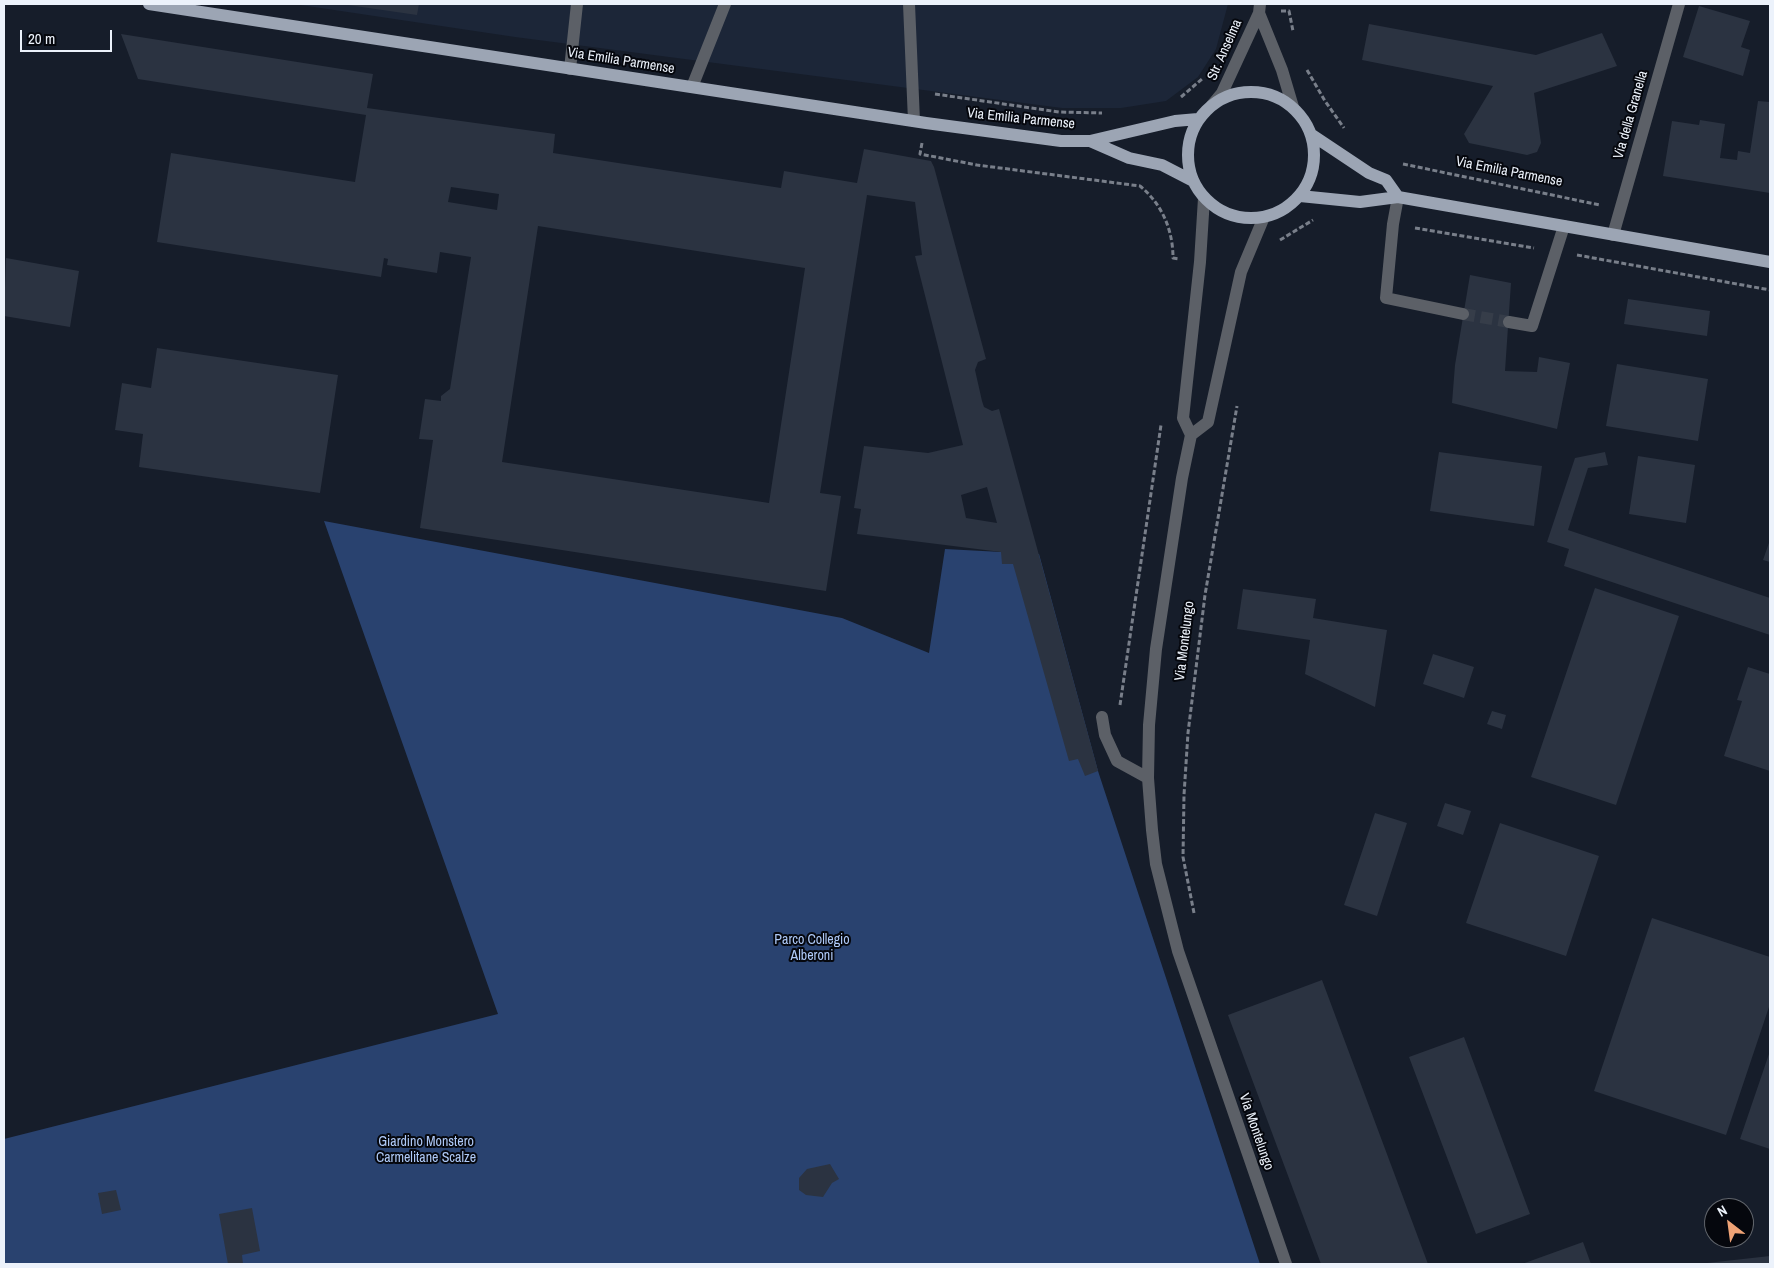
<!DOCTYPE html>
<style>
body{margin:0}
#map{position:relative;width:1774px;height:1268px;overflow:hidden;background:#161d2a;font-family:"Archivo Narrow",sans-serif}
canvas{display:block}
.frame{position:absolute;inset:0;border:5px solid #ecf2fb;pointer-events:none}
.north{position:absolute;left:1704px;top:1198px;width:50px;height:50px;box-sizing:border-box;background:#05070d;border:1px solid #61656c;border-radius:50%;rotate:330deg;font-size:14px;font-weight:700;line-height:20px;text-align:center;color:#ecf2fb}
.north::after{content:'';display:block;margin:auto;width:18px;height:22px;background:#efa376;clip-path:polygon(50% 0,100% 100%,50% 72%,0 100%)}
.scale{position:absolute;left:20px;top:30px;width:92px;height:22px;box-sizing:border-box;border:2px solid #ecf2fb;border-top:0;padding-left:6px;font-size:15px;line-height:18px;white-space:nowrap;color:#ecf2fb;-webkit-text-stroke:4px #05070d;paint-order:stroke}
</style>
<div id="map">
<canvas width="1774" height="1268"></canvas>
<div class="frame"></div>
<div class="north">N</div>
<div class="scale">20 m</div>
</div>
<script>
const g = document.querySelector('canvas').getContext('2d');
g.lineJoin = 'round';
function fillPath(path, color) { g.fillStyle = color; g.fill(path, 'evenodd'); }
function strokePath(path, color, width, dash) { g.strokeStyle = color; g.lineWidth = width; g.lineCap = dash ? 'butt' : 'round'; g.setLineDash(dash || []); g.stroke(path); }
function drawText(font, color, halo, rows, align = 'center') {
  g.font = font + ' "Archivo Narrow",sans-serif'; g.lineWidth = 4; g.setLineDash([]); g.textBaseline = 'middle'; g.strokeStyle = halo; g.fillStyle = color; for (const [text, x, y, turn = 0] of rows) {
    g.save(); g.translate(x, y); g.rotate((+turn || 0) * Math.PI / 180); g.textAlign = isNaN(turn) ? turn : align; if (halo) g.strokeText(text, 0, 0); g.fillText(text, 0, 0); g.restore();
  }
}
fillPath(new Path2D(`
 M 294,4 L 1228,4 L 1216,49 L 1198,77 L 1166,101 L 1121,108 L 1062,108 L 515,37 Z`), '#1c2638');
fillPath(new Path2D(`
 M 324,521 L 842,618 L 929,653 L 945,549 L 1039,554 L 1098,771 L 1260,1264 L 4,1264 L 4,1139 L 498,1014 Z`), '#29426f');
fillPath(new Path2D(`
 M 341,4 L 419,4 L 417,15 Z
 M 1699,6 L 1750,21 L 1741,47 L 1750,50 L 1743,76 L 1683,57 Z
 M 1369,24 L 1536,55 L 1602,33 L 1617,66 L 1534,93 L 1541,143 L 1537,152 L 1527,155 L 1469,143 L 1464,134 L 1493,86 L 1362,60 Z
 M 121,34 L 373,74 L 367,108 L 555,134 L 553,153 L 781,188 L 784,171 L 857,183 L 864,149 L 931,161 L 934,167 L 986,359 L 978,362 L 975,370 L 982,401 L 984,407 L 992,411 L 999,409 L 1098,771 L 1085,776 L 1078,759 L 1069,761 L 1013,564 L 1002,564 L 1001,552 L 857,534 L 861,509 L 854,508 L 864,446 L 928,453 L 963,445 L 915,256 L 922,255 L 915,202 L 867,195 L 820,493 L 841,496 L 826,591 L 420,528 L 433,440 L 419,439 L 425,399 L 441,401 L 441,396 L 450,389 L 471,257 L 440,252 L 437,273 L 387,265 L 388,259 L 384,258 L 381,277 L 157,242 L 171,153 L 355,182 L 366,115 L 138,79 ZM 451,187 L 499,194 L 497,210 L 448,202 ZM 538,226 L 805,268 L 769,503 L 502,462 ZM 987,487 L 997,523 L 966,518 L 961,495 Z
 M 1758,101 L 1770,102 L 1770,193 L 1663,176 L 1672,121 L 1699,125 L 1700,120 L 1725,124 L 1720,158 L 1737,160 L 1738,151 L 1750,153 Z
 M 6,258 L 79,271 L 70,327 L 4,316 Z
 M 1470,275 L 1511,283 L 1505,371 L 1537,372 L 1539,357 L 1570,363 L 1557,429 L 1452,403 L 1455,365 Z
 M 1628,299 L 1710,311 L 1707,336 L 1624,324 Z
 M 157,348 L 338,375 L 320,493 L 139,467 L 143,434 L 115,430 L 122,383 L 151,388 Z
 M 1617,364 L 1708,379 L 1698,441 L 1606,426 Z
 M 1439,452 L 1542,466 L 1534,526 L 1430,511 Z
 M 1605,452 L 1608,465 L 1588,468 L 1568,530 L 1770,598 L 1770,635 L 1564,566 L 1569,549 L 1547,542 L 1575,458 Z
 M 1638,456 L 1695,465 L 1686,523 L 1629,514 Z
 M 1770,540 L 1770,562 L 1763,560 Z
 M 1595,588 L 1679,616 L 1616,805 L 1531,777 Z
 M 1243,589 L 1316,599 L 1313,618 L 1387,630 L 1375,707 L 1305,674 L 1310,640 L 1237,629 Z
 M 1433,654 L 1474,667 L 1464,698 L 1423,684 Z
 M 1748,667 L 1770,674 L 1770,771 L 1724,756 L 1742,701 L 1737,700 Z
 M 1492,711 L 1506,715 L 1502,729 L 1487,724 Z
 M 1445,803 L 1471,811 L 1463,835 L 1437,826 Z
 M 1375,813 L 1407,823 L 1377,916 L 1344,905 Z
 M 1500,823 L 1599,856 L 1566,956 L 1466,923 Z
 M 1652,918 L 1770,957 L 1770,1004 L 1726,1135 L 1594,1091 Z
 M 1322,980 L 1428,1264 L 1321,1264 L 1228,1015 Z
 M 1464,1037 L 1530,1214 L 1476,1234 L 1409,1057 Z
 M 1770,1051 L 1770,1149 L 1740,1139 Z
 M 830,1164 L 839,1179 L 832,1183 L 823,1197 L 806,1195 L 799,1190 L 799,1178 L 807,1169 Z
 M 116,1190 L 121,1210 L 102,1214 L 98,1193 Z
 M 252,1208 L 260,1251 L 242,1255 L 243,1264 L 228,1264 L 219,1214 Z
 M 1583,1242 L 1591,1264 L 1522,1264 Z
 M 1770,1256 L 1770,1264 L 1707,1264 L 1707,1263 Z`), '#2b3341');
strokePath(new Path2D(`
 M 1463,314 L 1509,322`), '#363d49', 12, [12, 6]);
strokePath(new Path2D(`
 M 1281,11 L 1289,11 L 1293,31
 M 1307,70 L 1325,101 L 1344,128
 M 935,94 L 1059,112 L 1102,113
 M 1181,97 L 1202,79
 M 922,143 L 920,154 L 977,165 L 1140,186 C 1162,204 1173,230 1173,258 L 1180,259
 M 1403,164 L 1600,205
 M 1415,228 L 1534,248
 M 1280,240 L 1313,220
 M 1577,255 L 1770,290
 M 1120,705 L 1161,425
 M 1194,913 L 1183,857 L 1184,795 L 1188,733 L 1205,595 L 1237,406`), '#797f8a', 3, [5, 2.5]);
strokePath(new Path2D(`
 M 909,4 L 914,121
 M 1259,13 L 1282,70 L 1293,107
 M 570,69 L 577,4
 M 692,87 L 725,4
 M 1212,105 L 1222,93 L 1259,13 L 1260,4
 M 1398,197 L 1393,224 L 1386,298 L 1463,314
 M 1204,198 L 1200,262 L 1183,418 L 1191,435 L 1182,478 L 1156,649 L 1149,725 L 1148,778 L 1152,830 L 1156,864 L 1178,951 L 1286,1264
 M 1613,235 L 1679,4
 M 1509,322 L 1532,326 L 1564,226
 M 1191,435 L 1208,422 L 1241,272 L 1264,217
 M 1102,717 L 1105,735 L 1117,761 L 1148,778`), '#5c6067', 12);
strokePath(new Path2D(`
 M 149,4 L 926,123 L 1061,141 L 1090,141 L 1175,121 L 1198,119
 M1188 155a63 63 0 1 1 126 0a63 63 0 1 1-126 0Z
 M 1312,135 L 1369,173 L 1386,180 L 1398,197
 M 1090,141 L 1129,158 L 1162,165 L 1193,181
 M 1300,196 L 1360,202 L 1398,197 L 1770,262`), '#9ca5b4', 12);
drawText('14px', '#ecf2fb', '#05070d', [
 ["Str. Anselma",1225,50,-66],
 ["Via Emilia Parmense",621,61,9],
 ["Via della Granella",1631,115,-74],
 ["Via Emilia Parmense",1021,119,6],
 ["Via Emilia Parmense",1509,172,11],
 ["Via Montelungo",1185,641,-83],
 ["Via Montelungo",1256,1132,71]
]);
drawText('14px', '#afcaf8', '#05070d', [
 ["Parco Collegio",812,940],
 ["Alberoni",812,956],
 ["Giardino Monstero",426,1142],
 ["Carmelitane Scalze",426,1158]
]);
</script>
